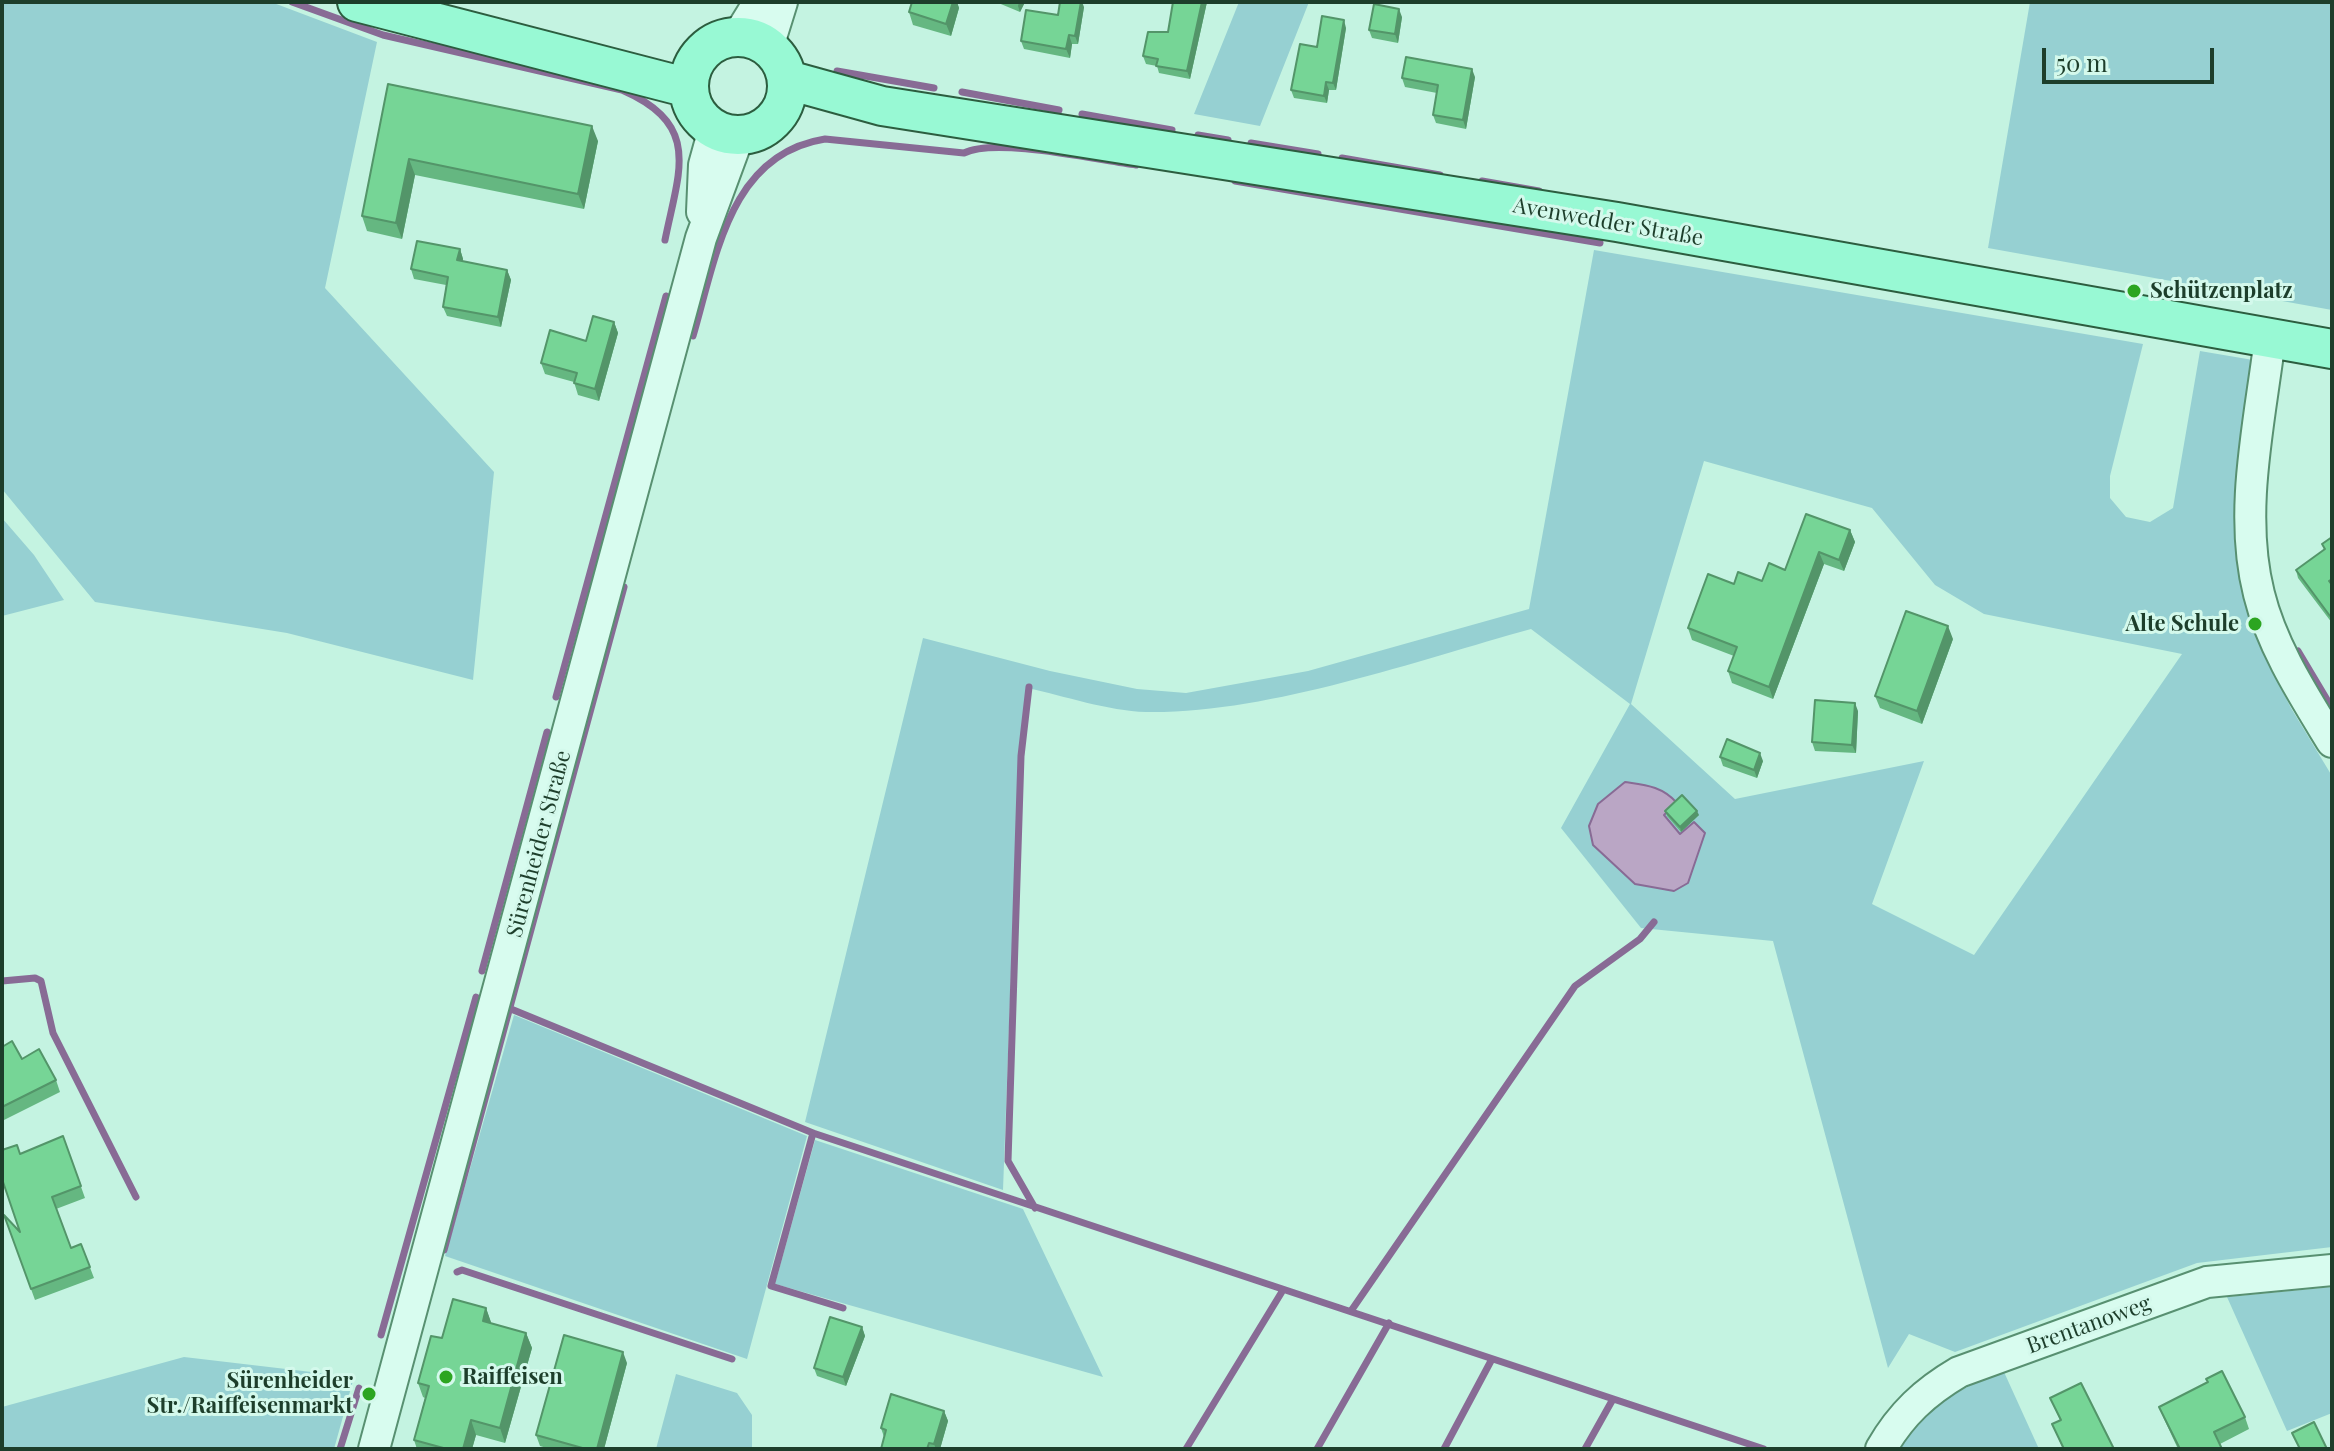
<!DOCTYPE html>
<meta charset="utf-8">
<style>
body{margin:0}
#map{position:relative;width:2334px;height:1451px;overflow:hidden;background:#c4f3e1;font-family:"Playfair Display",serif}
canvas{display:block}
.frame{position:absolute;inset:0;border:4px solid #1d3e2b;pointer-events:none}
.scale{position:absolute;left:2042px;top:48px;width:172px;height:36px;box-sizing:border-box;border:4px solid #1d3e2b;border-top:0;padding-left:10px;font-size:24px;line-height:28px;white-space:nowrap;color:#1d3e2b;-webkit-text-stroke:6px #d4f9ec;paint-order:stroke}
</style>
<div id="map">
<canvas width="2334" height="1451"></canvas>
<div class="frame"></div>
<div class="scale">50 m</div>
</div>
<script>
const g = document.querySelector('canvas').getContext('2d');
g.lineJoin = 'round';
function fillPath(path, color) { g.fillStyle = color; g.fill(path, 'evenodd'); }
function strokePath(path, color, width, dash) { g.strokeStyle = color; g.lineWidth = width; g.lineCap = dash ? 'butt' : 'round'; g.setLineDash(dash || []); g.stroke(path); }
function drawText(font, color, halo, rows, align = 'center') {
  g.font = font + ' "Playfair Display",serif'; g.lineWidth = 6; g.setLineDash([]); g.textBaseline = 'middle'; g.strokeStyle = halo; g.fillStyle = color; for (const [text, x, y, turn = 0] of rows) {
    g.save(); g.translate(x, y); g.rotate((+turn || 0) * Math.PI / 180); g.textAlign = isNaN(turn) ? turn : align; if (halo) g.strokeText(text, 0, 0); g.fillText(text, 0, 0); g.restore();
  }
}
fillPath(new Path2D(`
 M 2,2 L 271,2 L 377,42 L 325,288 L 494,472 L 473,680 L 287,633 L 95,602 L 2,489 Z
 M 1239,2 L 1309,2 L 1260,126 L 1194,114 Z
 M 2030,2 L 2332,2 L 2332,310 L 1988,248 Z
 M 1594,250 L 2143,344 L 2110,476 L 2110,498 L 2126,517 L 2150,522 L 2173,508 L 2200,351 L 2253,360 L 2235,517 L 2242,591 L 2258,642 L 2291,708 L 2332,776 L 2332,1247 L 2197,1263 L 1955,1352 L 1909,1334 L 1888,1368 L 1773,941 L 1641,928 L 1561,828 L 1630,704 L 1531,629 C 1415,661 1267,714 1146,712 C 1108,711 1065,696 1027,688 L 1019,755 L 1003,1190 L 805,1122 L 923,638 L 1050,671 L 1137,689 L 1186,693 L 1308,671 L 1529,609 ZM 1704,461 L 1872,508 L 1935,585 L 1984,614 L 2182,654 L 1974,955 L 1872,904 L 1924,761 L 1735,799 L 1631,704 Z
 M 2,518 L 34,555 L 64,600 L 2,616 Z
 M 514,1015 L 807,1136 L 747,1359 L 445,1256 Z
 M 815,1140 L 1023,1209 L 1103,1377 L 775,1284 Z
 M 2332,1287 L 2332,1413 L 2287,1431 L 2227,1297 Z
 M 184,1357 L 354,1377 L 334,1449 L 2,1449 L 2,1407 Z
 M 2004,1372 L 2039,1449 L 1899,1449 C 1924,1408 1959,1387 2004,1372 Z
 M 676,1374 L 737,1393 L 752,1415 L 752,1449 L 656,1449 Z`), '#96d0d2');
const water = new Path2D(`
 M 1625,782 C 1645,785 1662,786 1677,803 L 1664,815 L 1680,834 L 1694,822 L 1705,833 L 1688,883 L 1674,891 L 1635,884 L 1593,845 L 1589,826 L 1598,804 Z`);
fillPath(water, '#baa6c5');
strokePath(water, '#886b95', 2);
strokePath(new Path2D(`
 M 292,2 L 383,35 L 622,90 C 702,125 679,170 665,240
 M 837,71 L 934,88
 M 962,92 L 1059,110
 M 1082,114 L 1172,130
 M 1198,135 L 1228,140
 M 1251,143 L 1318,154
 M 1342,158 L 1440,175
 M 1235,181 L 1600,243
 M 1482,181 L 1539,191
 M 693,336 C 716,258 729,154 825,139 L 964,153 C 996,137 1097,160 1136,165
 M 2298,651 L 2332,708
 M 1029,687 L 1021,756 L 1008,1161 L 1035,1208
 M 556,697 L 666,296
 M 482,971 L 547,732
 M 2,981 L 35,978 L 41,981 L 53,1033 L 136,1197
 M 511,1009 L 813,1133 L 1764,1449
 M 813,1133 L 771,1286 L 843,1308
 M 444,1250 L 624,587
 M 457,1272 L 462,1270 L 732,1359
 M 1351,1311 L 1575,986 L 1640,939 L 1654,922
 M 381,1335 L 476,997
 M 340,1449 L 359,1388
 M 1186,1449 L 1283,1290
 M 1317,1449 L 1389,1323
 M 1444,1449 L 1492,1359
 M 1585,1449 L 1613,1399`), '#886b95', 7);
const minor = new Path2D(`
 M 738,36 L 759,2
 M 768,47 L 782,2
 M 702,212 L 704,165 L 714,129
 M 2270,338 C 2260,421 2238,512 2259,594 C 2272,647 2304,696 2332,742
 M 374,1449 L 701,238 L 739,135
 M 1881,1449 C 1901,1414 1925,1392 1959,1372 L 2207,1282 L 2332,1270`);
const major = new Path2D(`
 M 357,2 L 689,88
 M689 86a49 49 0 1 1 98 0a49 49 0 1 1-98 0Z
 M 788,80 L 882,106 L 1617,222 L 2332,349`);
strokePath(minor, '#589071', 34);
strokePath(major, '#2c5d3f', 42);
strokePath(minor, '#d8fcef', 30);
strokePath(major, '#98f9d4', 38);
fillPath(new Path2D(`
 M 912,2 L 957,2 L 959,8 L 951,36 L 913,25 L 909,12 Z
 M 996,2 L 1025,2 L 1020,12 Z
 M 1173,2 L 1207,2 L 1190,79 L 1159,73 L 1157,66 L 1146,64 L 1143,56 L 1168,32 Z
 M 1084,7 L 1078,44 L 1072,44 L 1070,58 L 1024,49 L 1021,41 L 1058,15 Z
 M 1402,17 L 1398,43 L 1372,38 L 1369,30 Z
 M 1346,28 L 1336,90 L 1329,90 L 1327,103 L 1294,98 L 1291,90 L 1317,47 Z
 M 1475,77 L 1466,129 L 1436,123 L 1433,115 L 1437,93 L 1405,87 L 1402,78 Z
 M 388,84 L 598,141 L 584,209 L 415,175 L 402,239 L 367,231 L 362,216 Z
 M 460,249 L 463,259 L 462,261 L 507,270 L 511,280 L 501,327 L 447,316 L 443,307 L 446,285 L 414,279 L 411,269 Z
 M 614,322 L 618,333 L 599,401 L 578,395 L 574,382 L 545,374 L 541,363 L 586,341 Z
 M 1850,530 L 1855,542 L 1844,571 L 1824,564 L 1773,699 L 1732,683 L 1728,671 L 1734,656 L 1692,640 L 1688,628 L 1734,584 L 1762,581 L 1785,570 Z
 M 2332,537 L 2332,623 L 2298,578 L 2296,570 L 2324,550 L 2322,544 Z
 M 1953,639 L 1922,724 L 1880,708 L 1875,696 Z
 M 1858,711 L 1856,753 L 1815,751 L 1812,742 Z
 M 1720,757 L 1763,761 L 1757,778 L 1723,766 Z
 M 1665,811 L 1699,815 L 1681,832 L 1667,816 Z
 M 2,1047 L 56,1080 L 60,1092 L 2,1121 Z
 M 63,1136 L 85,1198 L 56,1209 L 71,1248 L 81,1244 L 94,1278 L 35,1300 L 4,1215 L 20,1232 L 20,1154 Z
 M 486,1308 L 491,1323 L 526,1333 L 532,1348 L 505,1443 L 476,1435 L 472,1449 L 417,1449 L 414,1440 L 425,1398 L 423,1397 L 418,1383 L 442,1338 Z
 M 862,1327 L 865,1336 L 846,1386 L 817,1376 L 814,1368 Z
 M 627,1363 L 604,1449 L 550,1449 L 540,1446 L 536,1435 Z
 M 2208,1382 L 2245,1417 L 2249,1429 L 2220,1444 L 2222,1449 L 2178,1449 L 2164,1419 L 2159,1407 Z
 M 2050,1398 L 2114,1449 L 2063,1449 L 2052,1424 L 2060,1420 Z
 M 944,1411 L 948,1421 L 940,1449 L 881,1449 L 884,1437 L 881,1428 Z`), '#65b781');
fillPath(new Path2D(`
 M 952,2 L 957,2 L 959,8 L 951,36 L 946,24 Z
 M 1019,2 L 1025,2 L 1020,12 L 1018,6 Z
 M 1081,2 L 1082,2 L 1084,7 L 1078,44 L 1075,36 Z
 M 1202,2 L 1207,2 L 1190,79 L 1187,71 Z
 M 1399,9 L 1402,17 L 1398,43 L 1395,34 Z
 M 1344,20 L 1346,28 L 1336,90 L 1333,83 Z
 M 1069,35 L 1072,44 L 1070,58 L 1066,49 Z
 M 1472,69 L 1475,77 L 1466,129 L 1463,120 Z
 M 1326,82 L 1329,90 L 1327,103 L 1324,96 Z
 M 592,126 L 598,141 L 584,209 L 578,194 Z
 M 409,159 L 415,175 L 402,239 L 396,223 Z
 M 460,249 L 463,259 L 461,269 L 457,260 Z
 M 507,270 L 511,280 L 501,327 L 498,317 Z
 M 614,322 L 618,333 L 599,401 L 595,389 Z
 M 1850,530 L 1855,542 L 1844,571 L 1839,560 Z
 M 1819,552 L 1824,564 L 1773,699 L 1769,687 Z
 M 1948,626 L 1953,639 L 1922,724 L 1917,711 Z
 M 1855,703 L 1858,711 L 1856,753 L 1852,745 Z
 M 1760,753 L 1763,761 L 1757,778 L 1754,770 Z
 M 1697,811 L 1699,815 L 1681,832 L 1680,827 Z
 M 486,1308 L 491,1322 L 488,1336 L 483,1321 Z
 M 862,1327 L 865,1336 L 846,1386 L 843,1377 Z
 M 526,1333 L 532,1348 L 505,1443 L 500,1428 Z
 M 623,1352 L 627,1363 L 604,1449 L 597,1449 Z
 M 944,1411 L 948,1421 L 940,1449 L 936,1449 L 934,1444 Z
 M 471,1420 L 476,1435 L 472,1449 L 463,1449 Z`), '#539569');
const building = new Path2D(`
 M 912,2 L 953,2 L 946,24 L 909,12 Z
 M 1060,2 L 1081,2 L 1075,36 L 1069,35 L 1066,49 L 1021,41 L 1026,10 L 1058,15 Z
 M 1173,2 L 1202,2 L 1187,71 L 1156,66 L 1158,59 L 1143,56 L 1148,32 L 1168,32 Z
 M 1374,4 L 1399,9 L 1395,34 L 1369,30 Z
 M 1322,16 L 1344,20 L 1333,83 L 1326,82 L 1324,96 L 1291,90 L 1300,44 L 1317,47 Z
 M 1406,57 L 1472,69 L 1463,120 L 1433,115 L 1438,85 L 1402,78 Z
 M 388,84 L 592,126 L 578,194 L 409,159 L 396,223 L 362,216 Z
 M 417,241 L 460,249 L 457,260 L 507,270 L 498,317 L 443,307 L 448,277 L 411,269 Z
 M 593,316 L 614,322 L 595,389 L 574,383 L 577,373 L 541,363 L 550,330 L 586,341 Z
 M 1806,514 L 1850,530 L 1839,560 L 1819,552 L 1769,687 L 1728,671 L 1737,647 L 1688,628 L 1708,574 L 1734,584 L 1738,572 L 1762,581 L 1769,563 L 1785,570 Z
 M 2332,537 L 2332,579 L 2329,581 L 2332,585 L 2332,615 L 2330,616 L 2296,570 L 2325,549 L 2322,544 Z
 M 1906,611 L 1948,626 L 1917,711 L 1875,696 Z
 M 1815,700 L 1855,703 L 1852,745 L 1812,742 Z
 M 1727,739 L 1760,753 L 1754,770 L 1720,757 Z
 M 1682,795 L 1697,811 L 1680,827 L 1665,811 Z
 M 12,1041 L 22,1059 L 39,1049 L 56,1080 L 2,1107 L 2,1047 Z
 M 63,1136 L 81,1186 L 52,1197 L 71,1248 L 81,1244 L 90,1267 L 31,1289 L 4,1215 L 20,1232 L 2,1179 L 2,1150 L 17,1145 L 20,1154 Z
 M 453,1299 L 486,1308 L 483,1321 L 526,1333 L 500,1428 L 471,1420 L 463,1449 L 447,1449 L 414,1440 L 429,1386 L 418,1383 L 431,1336 L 442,1338 Z
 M 830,1317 L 862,1327 L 843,1377 L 814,1368 Z
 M 564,1335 L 623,1352 L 597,1449 L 586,1449 L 536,1435 Z
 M 2222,1371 L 2245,1417 L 2214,1432 L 2222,1449 L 2180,1449 L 2159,1407 L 2208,1382 L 2206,1379 Z
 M 2081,1383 L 2114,1449 L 2064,1449 L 2052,1424 L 2061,1420 L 2050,1398 Z
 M 891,1394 L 944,1411 L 934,1444 L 929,1443 L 927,1449 L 881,1449 L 886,1430 L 881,1428 Z
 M 2314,1422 L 2327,1449 L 2300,1449 L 2292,1433 Z`);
fillPath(building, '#76d596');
strokePath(building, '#539569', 2);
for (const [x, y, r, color] of [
 [2134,291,8,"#2ca521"],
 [2255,624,8,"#2ca521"],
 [446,1377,8,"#2ca521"],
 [369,1394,8,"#2ca521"]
]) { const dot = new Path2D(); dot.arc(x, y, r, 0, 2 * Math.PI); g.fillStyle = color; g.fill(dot); strokePath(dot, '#d4f9ec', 3); }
drawText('22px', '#1d3e2b', '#d4f9ec', [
 ["Avenwedder Straße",1608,222,10],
 ["Sürenheider Straße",539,844,-75],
 ["Brentanoweg",2089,1325,-20]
]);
drawText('bold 22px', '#1d3e2b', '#d4f9ec', [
 ["Schützenplatz",2150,291],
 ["Alte Schule",2239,624,"right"],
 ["Raiffeisen",462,1377],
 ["Sürenheider",353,1381,"right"],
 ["Str./Raiffeisenmarkt",353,1406,"right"]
], 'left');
</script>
